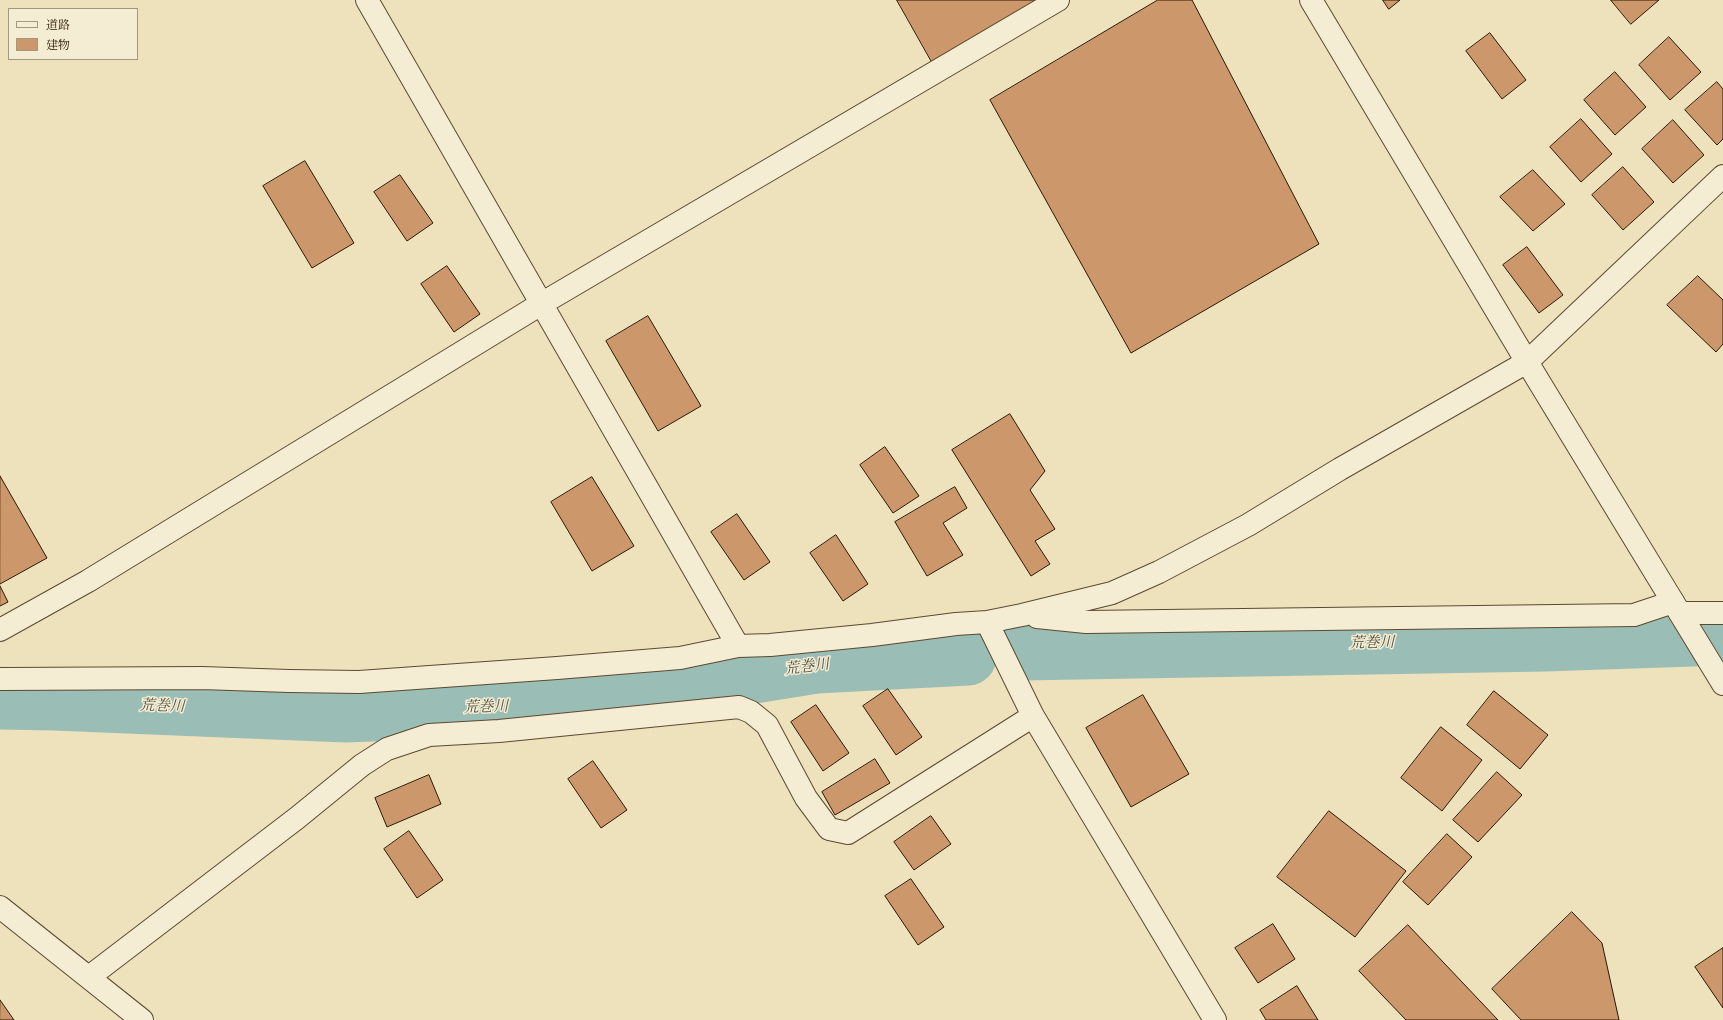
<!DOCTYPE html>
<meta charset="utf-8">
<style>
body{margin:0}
#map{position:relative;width:1723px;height:1020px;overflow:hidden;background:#eee2bc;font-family:"IM FELL Double Pica","Noto Serif JP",serif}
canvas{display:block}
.legend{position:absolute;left:8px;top:8px;width:130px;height:52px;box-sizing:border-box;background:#f4ecd3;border:1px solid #a3977f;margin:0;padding:5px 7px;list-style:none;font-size:12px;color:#2a1802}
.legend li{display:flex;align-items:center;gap:8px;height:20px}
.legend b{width:20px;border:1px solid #a3977f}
</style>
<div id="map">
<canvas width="1723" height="1020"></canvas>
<ul class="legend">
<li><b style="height:5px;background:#f4ecd3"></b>道路</li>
<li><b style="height:11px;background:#cd976c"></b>建物</li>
</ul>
</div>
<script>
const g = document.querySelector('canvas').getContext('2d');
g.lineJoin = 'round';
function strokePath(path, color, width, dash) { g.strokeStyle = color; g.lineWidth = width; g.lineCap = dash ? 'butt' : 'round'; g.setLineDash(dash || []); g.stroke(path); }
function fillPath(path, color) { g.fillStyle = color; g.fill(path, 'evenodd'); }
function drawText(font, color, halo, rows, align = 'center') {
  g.font = font + ' "IM FELL Double Pica","Noto Serif JP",serif'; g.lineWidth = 3; g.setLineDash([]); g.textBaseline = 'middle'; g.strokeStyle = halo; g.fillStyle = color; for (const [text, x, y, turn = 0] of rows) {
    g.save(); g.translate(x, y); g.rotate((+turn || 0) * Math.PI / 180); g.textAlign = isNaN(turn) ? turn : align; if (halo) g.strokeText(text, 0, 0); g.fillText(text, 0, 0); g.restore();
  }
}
strokePath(new Path2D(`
 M 1021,652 L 1545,643 L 1723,637
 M 0,701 L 55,702 L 346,714 L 565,705 L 816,665 L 968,657`), '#9abdb5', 57);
const building = new Path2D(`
 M 897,0 L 1040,0 L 932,62 Z
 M 1158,0 L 1192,0 L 1319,244 L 1131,353 L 990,100 Z
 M 1383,0 L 1400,0 L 1389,9 Z
 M 1611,0 L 1659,0 L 1631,24 Z
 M 1490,33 L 1526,80 L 1502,99 L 1466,51 Z
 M 1669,37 L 1701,72 L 1670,100 L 1639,65 Z
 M 1615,72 L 1646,107 L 1615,135 L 1584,100 Z
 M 1717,82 L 1723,89 L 1723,139 L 1717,145 L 1685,110 Z
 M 1581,119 L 1612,154 L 1581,182 L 1550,147 Z
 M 1673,120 L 1704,155 L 1673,183 L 1642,149 Z
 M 305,161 L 354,243 L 312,268 L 263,186 Z
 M 1623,167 L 1654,202 L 1623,230 L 1592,195 Z
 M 1533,170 L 1565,204 L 1533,231 L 1500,197 Z
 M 400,175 L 433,223 L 407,241 L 374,192 Z
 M 1527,247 L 1563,295 L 1539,313 L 1503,265 Z
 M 447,266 L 480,314 L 454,332 L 421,284 Z
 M 1698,276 L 1723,300 L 1723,344 L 1716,352 L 1667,305 Z
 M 648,316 L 701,406 L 658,431 L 606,341 Z
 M 1010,414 L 1045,471 L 1030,490 L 1055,529 L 1035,541 L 1050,564 L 1031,576 L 952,450 Z
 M 885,447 L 919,496 L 893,513 L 860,465 Z
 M 0,476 L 47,558 L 0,584 Z
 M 592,477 L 634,546 L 592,571 L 551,502 Z
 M 955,487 L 967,508 L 943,523 L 963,555 L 927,576 L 895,522 Z
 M 737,514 L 770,562 L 744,580 L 711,532 Z
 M 836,535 L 868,584 L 843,601 L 810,553 Z
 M 0,586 L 8,602 L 0,606 Z
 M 888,689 L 922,737 L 896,755 L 863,706 Z
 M 1494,691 L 1548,735 L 1520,769 L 1467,725 Z
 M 1143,695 L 1189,774 L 1131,807 L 1086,728 Z
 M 816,705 L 849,753 L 823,771 L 791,722 Z
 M 1441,727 L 1482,760 L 1442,811 L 1401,778 Z
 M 875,759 L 890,783 L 835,815 L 822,792 Z
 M 593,761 L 627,810 L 601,828 L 568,779 Z
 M 1497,772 L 1522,795 L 1478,842 L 1453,820 Z
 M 429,775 L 441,804 L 387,827 L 375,798 Z
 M 1329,811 L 1406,871 L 1355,937 L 1277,877 Z
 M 931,816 L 951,844 L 914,870 L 894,842 Z
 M 409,831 L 443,880 L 417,898 L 384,849 Z
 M 1447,834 L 1472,857 L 1428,905 L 1403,882 Z
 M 911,879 L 944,927 L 918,945 L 885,896 Z
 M 1572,912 L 1602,943 L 1619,1020 L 1521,1020 L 1492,989 Z
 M 1273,924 L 1295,959 L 1258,983 L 1235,948 Z
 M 1408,925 L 1498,1020 L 1406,1020 L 1359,971 Z
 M 1723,948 L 1723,1008 L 1695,967 Z
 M 1297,986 L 1318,1020 L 1266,1020 L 1260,1010 Z
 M 0,1000 L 14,1020 L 0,1020 Z`);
fillPath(building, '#cd976c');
strokePath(building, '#2a1802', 1);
const minor = new Path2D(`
 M 367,0 L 738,646
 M 1680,613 L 1723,613
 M 1037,617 L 1086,622 L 1634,615 L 1673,602
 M 987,622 L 1033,716 L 1215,1020
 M 0,630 L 88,581 L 541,304 L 1058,0
 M 0,679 L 202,678 L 289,681 L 359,682 L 557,668 L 680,658 L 738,646 L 770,645 L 872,635 L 956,624 L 987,622 L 1022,615 L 1112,593 L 1159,572 L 1248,525 L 1340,469 L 1527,362 L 1723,176
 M 0,907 L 142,1020
 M 89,977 L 297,818 L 362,765 L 387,749 L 429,735 L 499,731 L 739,707 L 751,712 L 767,725 L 806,798 L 829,829 L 848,833 L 1033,716`);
const tertiary = new Path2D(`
 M 1311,0 L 1527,362 L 1723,684`);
strokePath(minor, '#5b4a30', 24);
strokePath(tertiary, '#5b4a30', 24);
strokePath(minor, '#f4ecd3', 22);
strokePath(tertiary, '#f4ecd3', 22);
drawText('italic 15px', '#515241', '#f4ecd3', [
 ["荒巻川",1372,644,-1],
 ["荒巻川",807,668,-7],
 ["荒巻川",162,707,2],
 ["荒巻川",486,708,-2]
]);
</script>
